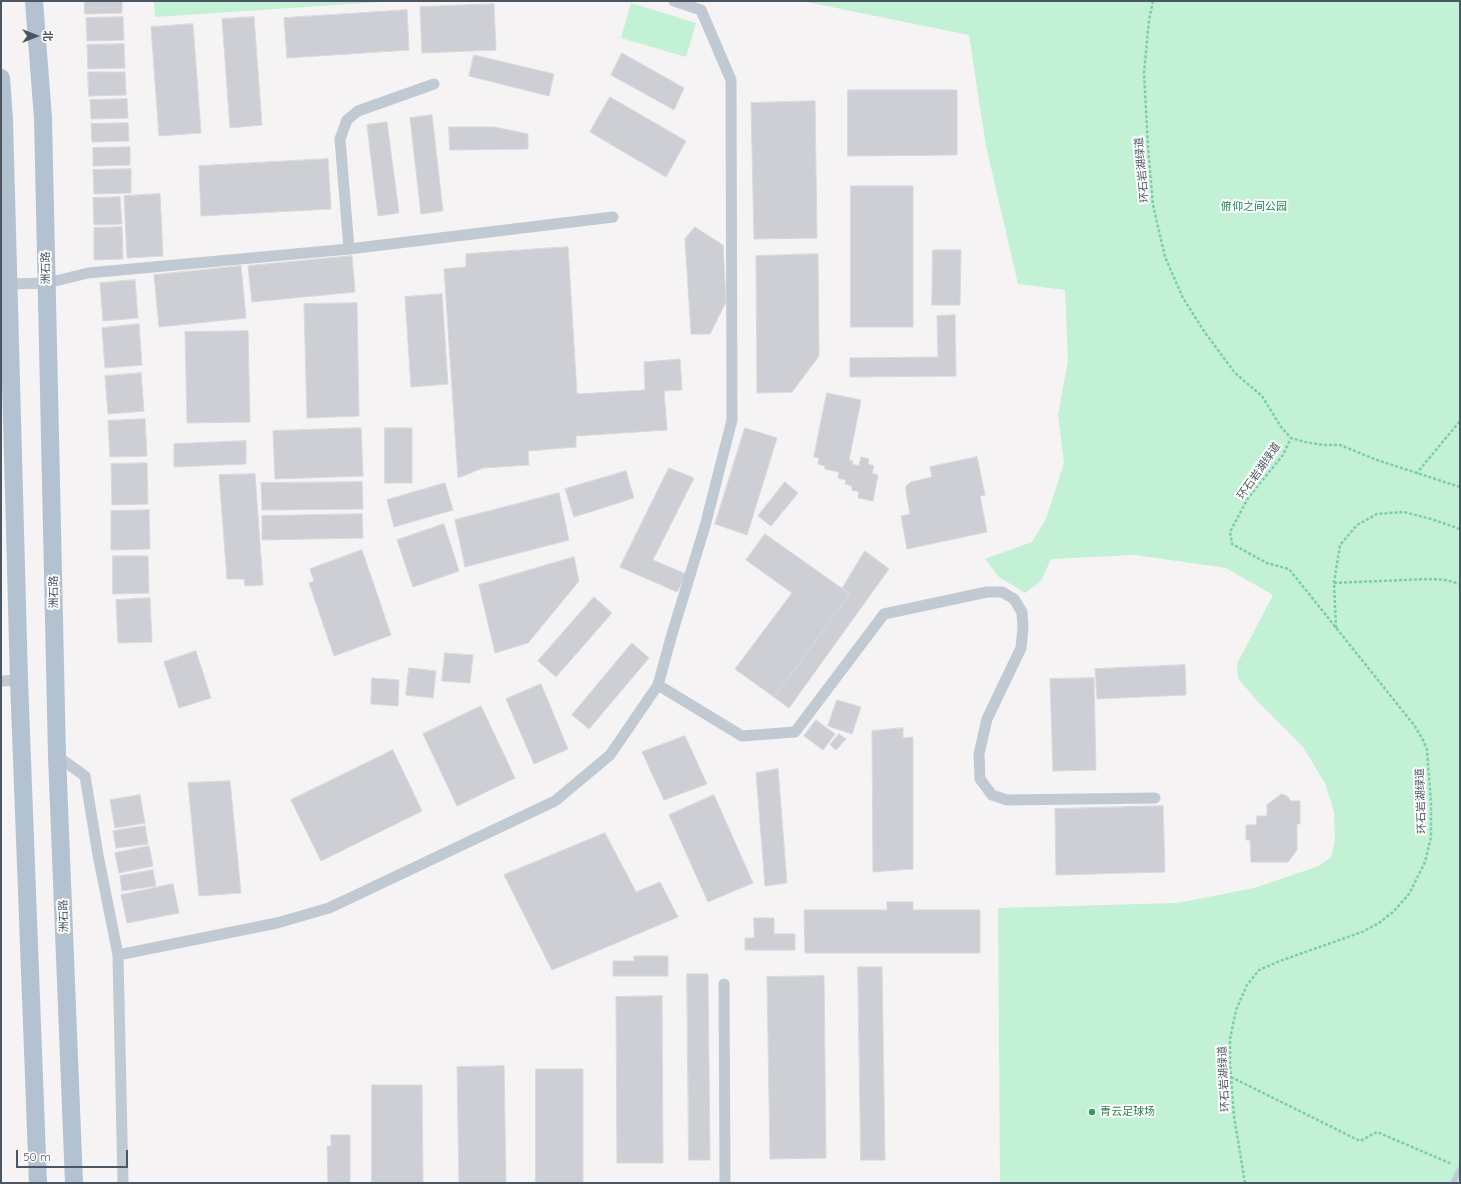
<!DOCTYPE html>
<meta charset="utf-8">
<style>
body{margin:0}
#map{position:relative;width:1461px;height:1184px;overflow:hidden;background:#f5f3f3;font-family:Quicksand,"Noto Sans SC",sans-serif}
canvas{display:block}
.frame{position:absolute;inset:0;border:2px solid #4a5661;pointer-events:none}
.north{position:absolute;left:16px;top:16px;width:40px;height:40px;-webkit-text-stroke:3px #fff;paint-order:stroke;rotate:90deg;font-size:11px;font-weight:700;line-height:16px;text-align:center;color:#4a5661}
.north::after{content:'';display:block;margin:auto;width:14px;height:18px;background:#4a5661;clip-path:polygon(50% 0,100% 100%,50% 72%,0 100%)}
.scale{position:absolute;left:16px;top:1150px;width:112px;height:18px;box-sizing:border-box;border:2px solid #4a5661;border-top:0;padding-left:5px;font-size:12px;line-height:14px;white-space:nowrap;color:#4a5661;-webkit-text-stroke:3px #fff;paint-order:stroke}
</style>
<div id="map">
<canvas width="1461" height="1184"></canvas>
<div class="frame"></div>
<div class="north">北</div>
<div class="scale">50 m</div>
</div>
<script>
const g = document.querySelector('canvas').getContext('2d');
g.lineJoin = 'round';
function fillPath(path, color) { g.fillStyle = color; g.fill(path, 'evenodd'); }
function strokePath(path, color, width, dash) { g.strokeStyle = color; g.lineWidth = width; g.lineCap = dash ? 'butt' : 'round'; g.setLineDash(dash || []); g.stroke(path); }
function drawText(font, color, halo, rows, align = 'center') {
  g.font = font + ' Quicksand,"Noto Sans SC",sans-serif'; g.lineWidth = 4; g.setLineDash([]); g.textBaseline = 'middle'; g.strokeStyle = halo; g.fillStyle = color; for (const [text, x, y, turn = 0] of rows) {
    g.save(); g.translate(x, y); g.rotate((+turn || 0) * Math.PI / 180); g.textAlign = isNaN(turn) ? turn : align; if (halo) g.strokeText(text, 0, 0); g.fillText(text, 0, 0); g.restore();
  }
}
fillPath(new Path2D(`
 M 154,1 L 395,1 L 155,17 Z
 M 802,1 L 1460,1 L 1460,1183 L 1000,1183 L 998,908 L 1177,903 L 1254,888 L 1319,866 L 1331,857 L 1335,841 L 1334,812 L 1325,783 L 1303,747 L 1259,703 L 1238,678 L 1237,664 L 1273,595 L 1226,568 L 1135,555 L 1051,559 L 1041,581 L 1025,593 L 999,577 L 985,559 L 1032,542 L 1046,519 L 1064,463 L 1058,415 L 1068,360 L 1065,290 L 1018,284 L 986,146 L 969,35 Z
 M 631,3 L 696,23 L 686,57 L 621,38 Z`), '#c3f1d5');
const building = new Path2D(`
 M 85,1 L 122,1 L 122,13 L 85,14 Z
 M 494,4 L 496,50 L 422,53 L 420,7 Z
 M 407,10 L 409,50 L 287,58 L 284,18 Z
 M 123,17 L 124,40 L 87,41 L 86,18 Z
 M 254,17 L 262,125 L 230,128 L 222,19 Z
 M 193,24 L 201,133 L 159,136 L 151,27 Z
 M 124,44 L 125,68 L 88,69 L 87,45 Z
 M 622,53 L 684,88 L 674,110 L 611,75 Z
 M 474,55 L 554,74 L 549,96 L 469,76 Z
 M 88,72 L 125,72 L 126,95 L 89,96 Z
 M 848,90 L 957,90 L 957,155 L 848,156 Z
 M 610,97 L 686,141 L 666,177 L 590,132 Z
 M 127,99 L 128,118 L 91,119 L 90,100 Z
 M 815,101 L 817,238 L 754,239 L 751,103 Z
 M 432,115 L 443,211 L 421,214 L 410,118 Z
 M 387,122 L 399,213 L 378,216 L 367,125 Z
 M 128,123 L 129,141 L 92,142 L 91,124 Z
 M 449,127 L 494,127 L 528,134 L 528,149 L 450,150 Z
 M 130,147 L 130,165 L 93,166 L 93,148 Z
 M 328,159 L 331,209 L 201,216 L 199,166 Z
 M 131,169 L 131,193 L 94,194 L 93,170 Z
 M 851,186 L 913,186 L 913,327 L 851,327 Z
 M 160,194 L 163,256 L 127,258 L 124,196 Z
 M 120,197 L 122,224 L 94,225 L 93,198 Z
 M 122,227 L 123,259 L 94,260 L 94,228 Z
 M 695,227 L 723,245 L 726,302 L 710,334 L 691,334 L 685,239 Z
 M 568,247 L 577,394 L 645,390 L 644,362 L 680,359 L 682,390 L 664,391 L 667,430 L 576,436 L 576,447 L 528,451 L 529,465 L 483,468 L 458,478 L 444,269 L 466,267 L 466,254 Z
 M 933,250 L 961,250 L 960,305 L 932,305 Z
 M 818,254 L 819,356 L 792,392 L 757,393 L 756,256 Z
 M 352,256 L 355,292 L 252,302 L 248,266 Z
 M 241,266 L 246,318 L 159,327 L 154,275 Z
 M 135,280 L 138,318 L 103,321 L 100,283 Z
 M 442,294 L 448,384 L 411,387 L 405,297 Z
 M 357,303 L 359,416 L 307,418 L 304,304 Z
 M 955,315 L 956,376 L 850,377 L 850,358 L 938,357 L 937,316 Z
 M 139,324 L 142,365 L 105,368 L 102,328 Z
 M 248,331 L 250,422 L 187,423 L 185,332 Z
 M 141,373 L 144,411 L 108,414 L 105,376 Z
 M 827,393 L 861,400 L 849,460 L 853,461 L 852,464 L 859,466 L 861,457 L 869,459 L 868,464 L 874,466 L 872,473 L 878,475 L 873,501 L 858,498 L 859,492 L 852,490 L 852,486 L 845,484 L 846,480 L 838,478 L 839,472 L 825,469 L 825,466 L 818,464 L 819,458 L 814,457 Z
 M 145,419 L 147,456 L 110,457 L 108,421 Z
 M 361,428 L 363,476 L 275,479 L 273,431 Z
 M 385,428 L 412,428 L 412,483 L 385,483 Z
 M 745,428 L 777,438 L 747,535 L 715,524 Z
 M 246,441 L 246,464 L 174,467 L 174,444 Z
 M 977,457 L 985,495 L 980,496 L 987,532 L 907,549 L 901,516 L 910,514 L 906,492 L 906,486 L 911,482 L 932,477 L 930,467 Z
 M 147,463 L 148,504 L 112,505 L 111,464 Z
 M 669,468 L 694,478 L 653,560 L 686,574 L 677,592 L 620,567 Z
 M 626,471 L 634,498 L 574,517 L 565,489 Z
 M 255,474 L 263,585 L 245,586 L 244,579 L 227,579 L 219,475 Z
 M 362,482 L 363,509 L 262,510 L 261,483 Z
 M 785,482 L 798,493 L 771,526 L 758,516 Z
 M 445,483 L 453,510 L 394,527 L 387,500 Z
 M 559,493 L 569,540 L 465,567 L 455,520 Z
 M 149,510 L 150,549 L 111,550 L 111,511 Z
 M 362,514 L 363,538 L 262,540 L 262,516 Z
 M 444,524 L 459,571 L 413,587 L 397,540 Z
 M 765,534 L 850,594 L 774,697 L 735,669 L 792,593 L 746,560 Z
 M 362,550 L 391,635 L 334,656 L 309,583 L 314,581 L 310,569 Z
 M 865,551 L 889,569 L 789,708 L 774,697 L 850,594 L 842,589 Z
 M 113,556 L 148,556 L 149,593 L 113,594 Z
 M 574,557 L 579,581 L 528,643 L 495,653 L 479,585 Z
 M 594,597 L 612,613 L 556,677 L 538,661 Z
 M 150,598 L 152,642 L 118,643 L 116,600 Z
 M 632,643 L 649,658 L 589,729 L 572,715 Z
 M 196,651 L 211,698 L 179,708 L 164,662 Z
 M 445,653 L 473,655 L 470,683 L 442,681 Z
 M 1185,665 L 1186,695 L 1097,699 L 1095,669 Z
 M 409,668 L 436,671 L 433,698 L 406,695 Z
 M 372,678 L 399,680 L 398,706 L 371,704 Z
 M 1094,678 L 1096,770 L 1053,771 L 1050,679 Z
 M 541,684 L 568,749 L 534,764 L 506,699 Z
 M 837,700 L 861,707 L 852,734 L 828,726 Z
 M 481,706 L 515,778 L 457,806 L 423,734 Z
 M 816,720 L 835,734 L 823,750 L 804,736 Z
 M 903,728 L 903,738 L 913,737 L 913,869 L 873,872 L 872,731 Z
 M 839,734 L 846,739 L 836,750 L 830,745 Z
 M 685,736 L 707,784 L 664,800 L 642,752 Z
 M 393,750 L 422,811 L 321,861 L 291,800 Z
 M 778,769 L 787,883 L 765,886 L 756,773 Z
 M 230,781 L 241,893 L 199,896 L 188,783 Z
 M 1282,794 L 1287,796 L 1291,801 L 1300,801 L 1300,824 L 1297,824 L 1297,850 L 1288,862 L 1251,862 L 1250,840 L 1246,840 L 1246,825 L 1256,825 L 1257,816 L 1267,816 L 1267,805 Z
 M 140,795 L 145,823 L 115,828 L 110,800 Z
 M 714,795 L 753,883 L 708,902 L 669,815 Z
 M 1163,806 L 1165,872 L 1056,875 L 1055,809 Z
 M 145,826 L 148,844 L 116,848 L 113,831 Z
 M 605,833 L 636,892 L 660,882 L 678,917 L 552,970 L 504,875 Z
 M 149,846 L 153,866 L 119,873 L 115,853 Z
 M 153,870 L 156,886 L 122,891 L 120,876 Z
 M 173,884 L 179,913 L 127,923 L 121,895 Z
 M 887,902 L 913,902 L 913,910 L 980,910 L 980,953 L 805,953 L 804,910 L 887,910 Z
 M 754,918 L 774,918 L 774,934 L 795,934 L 795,950 L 745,950 L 745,938 L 754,938 Z
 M 634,956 L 668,956 L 668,976 L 613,976 L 613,961 L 634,961 Z
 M 858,967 L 882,967 L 885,1160 L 861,1160 Z
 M 687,974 L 708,974 L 710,1160 L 689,1160 Z
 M 824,976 L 826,1158 L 770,1159 L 767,977 Z
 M 662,996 L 663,1163 L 617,1163 L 616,997 Z
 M 504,1066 L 506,1183 L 459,1183 L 457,1067 Z
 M 536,1069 L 583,1069 L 583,1183 L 536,1183 Z
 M 372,1085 L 422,1085 L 423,1183 L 372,1183 Z
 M 331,1135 L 350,1135 L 350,1183 L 328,1183 L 327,1146 L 331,1146 Z`);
fillPath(building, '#cdcfd5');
strokePath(building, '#d7d9de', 1);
strokePath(new Path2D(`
 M 1153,1 L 1149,20 L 1144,73 L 1148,147 L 1153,205 L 1165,257 L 1183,298 L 1206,334 L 1235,373 L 1262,396 L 1281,427 L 1291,438 L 1305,442 L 1323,445 L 1340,445 L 1377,460 L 1460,487
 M 1416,474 L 1460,421
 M 1334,583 L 1428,579 L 1446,580 L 1460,584
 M 1336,628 L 1334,583 L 1340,545 L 1357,525 L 1377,514 L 1404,512 L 1431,519 L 1460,529
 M 1231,1077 L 1360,1141 L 1377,1132 L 1452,1164
 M 1245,1183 L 1234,1116 L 1230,1064 L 1230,1039 L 1236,1010 L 1247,985 L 1259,970 L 1280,961 L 1362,932 L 1379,923 L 1394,911 L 1409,894 L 1425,862 L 1431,837 L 1431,803 L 1427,750 L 1423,740 L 1414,725 L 1289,569 L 1267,563 L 1232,544 L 1230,532 L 1248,498 L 1283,455 L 1291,438`), '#7ad0a6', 2.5, [3, 2]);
strokePath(new Path2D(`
 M 1453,1183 L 1460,1169`), '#c1cad2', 5.5);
strokePath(new Path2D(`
 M 349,249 L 340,139 L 347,120 L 358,111 L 434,84
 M 9,284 L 47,283 L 88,273 L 349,249 L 613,217
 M 1,681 L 19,680
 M 658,685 L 742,736 L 795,732 L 884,614 L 987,592 L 1002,592 L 1014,599 L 1022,612 L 1023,628 L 1021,648 L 987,719 L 979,754 L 980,779 L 992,795 L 1007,800 L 1155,798
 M 57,756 L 85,776 L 98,855 L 118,955 L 123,1183
 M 118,955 L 277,923 L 329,908 L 555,801 L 610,755 L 658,685 L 672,634 L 705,526 L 732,420 L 731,80 L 701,10 L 674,1
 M 724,984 L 725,1183`), '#c1cad2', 11);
strokePath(new Path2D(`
 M 34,1 L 43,118 L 57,756 L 74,1183
 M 1,78 L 4,120 L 19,680 L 38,1183`), '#b3c2d1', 18);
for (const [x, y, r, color] of [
 [1092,1112,4,"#2e9e5b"]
]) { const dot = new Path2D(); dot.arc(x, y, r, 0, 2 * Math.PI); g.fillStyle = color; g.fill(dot); strokePath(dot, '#fff', 1.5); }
drawText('11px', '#4a5661', '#fff', [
 ["环石岩湖绿道",1142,170,-95],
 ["洲石路",46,268,-91],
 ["环石岩湖绿道",1259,471,-55],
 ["洲石路",54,592,-91],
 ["环石岩湖绿道",1421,801,-92],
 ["洲石路",64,916,-92],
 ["环石岩湖绿道",1224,1079,-93]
]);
drawText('11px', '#17864f', '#fff', [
 ["俯仰之间公园",1254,207]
]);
drawText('11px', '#27864d', '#fff', [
 ["青云足球场",1100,1112]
], 'left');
</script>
